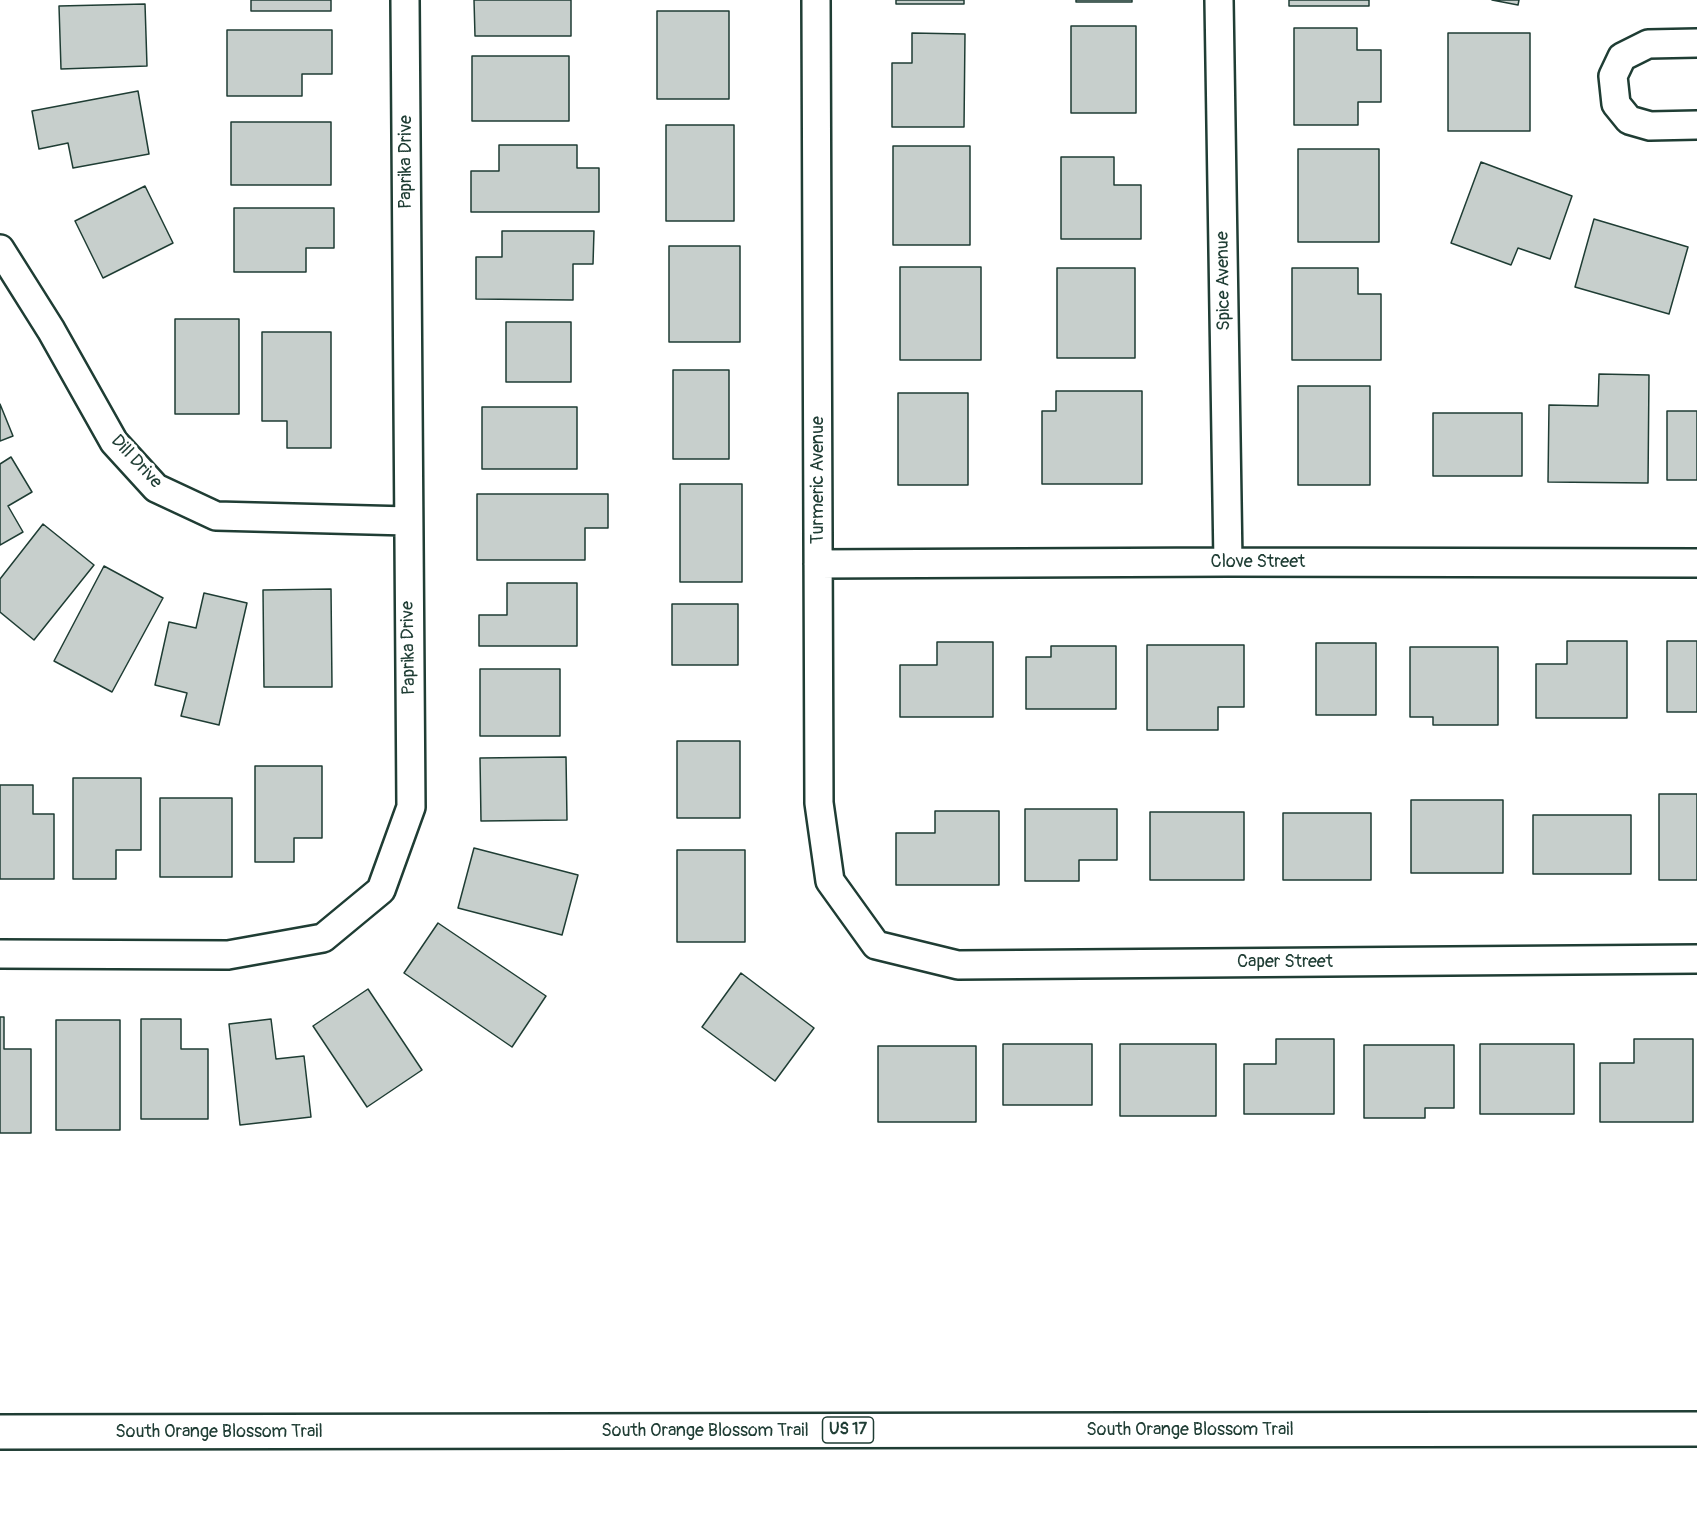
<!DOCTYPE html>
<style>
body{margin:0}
canvas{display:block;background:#fff}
</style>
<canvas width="1697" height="1522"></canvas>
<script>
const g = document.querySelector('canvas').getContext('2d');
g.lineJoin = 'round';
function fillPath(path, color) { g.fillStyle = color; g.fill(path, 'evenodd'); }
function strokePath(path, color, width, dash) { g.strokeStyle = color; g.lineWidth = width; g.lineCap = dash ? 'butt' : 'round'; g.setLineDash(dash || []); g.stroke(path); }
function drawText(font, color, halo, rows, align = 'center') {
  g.font = font + ' Pangolin,sans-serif'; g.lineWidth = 6; g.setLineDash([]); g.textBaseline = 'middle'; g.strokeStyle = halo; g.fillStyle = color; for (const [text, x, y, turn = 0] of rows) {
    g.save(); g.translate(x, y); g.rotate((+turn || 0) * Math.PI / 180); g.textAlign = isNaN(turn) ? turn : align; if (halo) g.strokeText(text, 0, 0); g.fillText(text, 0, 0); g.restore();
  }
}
const building = new Path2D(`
 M 251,0 L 331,0 L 331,11 L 251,11 Z
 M 474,0 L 571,0 L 571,36 L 475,36 Z
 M 896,0 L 964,0 L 964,4 L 896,4 Z
 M 1076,0 L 1132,0 L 1132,2 L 1076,2 Z
 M 1289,0 L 1369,0 L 1369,6 L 1289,6 Z
 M 1492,0 L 1519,0 L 1518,5 Z
 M 145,4 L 147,66 L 61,69 L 59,6 Z
 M 657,11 L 729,11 L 729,99 L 657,99 Z
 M 1071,26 L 1136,26 L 1136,113 L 1071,113 Z
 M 1294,28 L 1357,28 L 1357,50 L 1381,50 L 1381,102 L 1358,102 L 1358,125 L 1294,125 Z
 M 227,30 L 332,30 L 332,74 L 302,74 L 302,96 L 227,96 Z
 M 912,33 L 965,34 L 964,127 L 892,127 L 892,63 L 912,63 Z
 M 1448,33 L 1530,33 L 1530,131 L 1448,131 Z
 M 472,56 L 569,56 L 569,121 L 472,121 Z
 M 138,91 L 149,154 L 73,168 L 68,143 L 39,149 L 32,111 Z
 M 231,122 L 331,122 L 331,185 L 231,185 Z
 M 666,125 L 734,125 L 734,221 L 666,221 Z
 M 499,145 L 577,145 L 577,168 L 599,168 L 599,212 L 471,212 L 471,171 L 499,171 Z
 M 893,146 L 970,146 L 970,245 L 893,245 Z
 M 1298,149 L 1379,149 L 1379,242 L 1298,242 Z
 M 1061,157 L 1114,157 L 1114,185 L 1141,185 L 1141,239 L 1061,239 Z
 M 1481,162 L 1572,196 L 1550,259 L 1518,248 L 1511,265 L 1451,243 Z
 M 145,186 L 173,243 L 103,278 L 75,221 Z
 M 234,208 L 334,208 L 334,248 L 306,248 L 306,272 L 234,272 Z
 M 1594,219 L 1688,247 L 1669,314 L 1575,287 Z
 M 502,231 L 594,231 L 593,264 L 573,264 L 573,300 L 476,299 L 476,257 L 502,257 Z
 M 669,246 L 740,246 L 740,342 L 669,342 Z
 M 900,267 L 981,267 L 981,360 L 900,360 Z
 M 1057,268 L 1135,268 L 1135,358 L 1057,358 Z
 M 1292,268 L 1358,268 L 1358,294 L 1381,294 L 1381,360 L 1292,360 Z
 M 175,319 L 239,319 L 239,414 L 175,414 Z
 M 506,322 L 571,322 L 571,382 L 506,382 Z
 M 262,332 L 331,332 L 331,448 L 287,448 L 287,421 L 262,421 Z
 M 673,370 L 729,370 L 729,459 L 673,459 Z
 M 1599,374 L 1649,375 L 1648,483 L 1548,482 L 1549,405 L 1598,406 Z
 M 1298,386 L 1370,386 L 1370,485 L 1298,485 Z
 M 1056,391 L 1142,391 L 1142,484 L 1042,484 L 1042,411 L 1056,411 Z
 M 898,393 L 968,393 L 968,485 L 898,485 Z
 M 0,404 L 13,436 L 0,441 Z
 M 482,407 L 577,407 L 577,469 L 482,469 Z
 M 1667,411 L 1697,411 L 1697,480 L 1667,480 Z
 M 1433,413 L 1522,413 L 1522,476 L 1433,476 Z
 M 11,457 L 32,492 L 8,506 L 23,532 L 0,545 L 0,464 Z
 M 680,484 L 742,484 L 742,582 L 680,582 Z
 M 477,494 L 608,494 L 608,528 L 585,528 L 585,560 L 477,560 Z
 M 43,524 L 94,565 L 34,640 L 0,612 L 0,579 Z
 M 104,566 L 163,598 L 112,692 L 54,661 Z
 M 507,583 L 577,583 L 577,646 L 479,646 L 479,615 L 507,615 Z
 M 331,589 L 332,687 L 264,687 L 263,590 Z
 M 204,593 L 247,603 L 219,725 L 181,716 L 187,693 L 155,685 L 169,622 L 196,628 Z
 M 672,604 L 738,604 L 738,665 L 672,665 Z
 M 1567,641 L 1627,641 L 1627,718 L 1536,718 L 1536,664 L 1567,664 Z
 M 1667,641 L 1697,641 L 1697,712 L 1667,712 Z
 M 937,642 L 993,642 L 993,717 L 900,717 L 900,665 L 937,665 Z
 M 1316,643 L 1376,643 L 1376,715 L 1316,715 Z
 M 1147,645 L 1244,645 L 1244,707 L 1218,707 L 1218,730 L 1147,730 Z
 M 1051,646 L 1116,646 L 1116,709 L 1026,709 L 1026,657 L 1051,657 Z
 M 1410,647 L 1498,647 L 1498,725 L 1433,725 L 1433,717 L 1410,717 Z
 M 480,669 L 560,669 L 560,736 L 480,736 Z
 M 677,741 L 740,741 L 740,818 L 677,818 Z
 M 566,757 L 567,820 L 481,821 L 480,758 Z
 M 255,766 L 322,766 L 322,838 L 294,838 L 294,862 L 255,862 Z
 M 73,778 L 141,778 L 141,850 L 116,850 L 116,879 L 73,879 Z
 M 0,785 L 33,785 L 33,814 L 54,814 L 54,879 L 0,879 Z
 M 1659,794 L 1697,794 L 1697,880 L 1659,880 Z
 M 160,798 L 232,798 L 232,877 L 160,877 Z
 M 1411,800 L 1503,800 L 1503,873 L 1411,873 Z
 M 1025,809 L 1117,809 L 1117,860 L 1079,860 L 1079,881 L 1025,881 Z
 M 935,811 L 999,811 L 999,885 L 896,885 L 896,833 L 935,833 Z
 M 1150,812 L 1244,812 L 1244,880 L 1150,880 Z
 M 1283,813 L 1371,813 L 1371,880 L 1283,880 Z
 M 1533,815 L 1631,815 L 1631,874 L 1533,874 Z
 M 474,848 L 578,875 L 562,935 L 458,908 Z
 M 677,850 L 745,850 L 745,942 L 677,942 Z
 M 438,923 L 546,996 L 512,1047 L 404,973 Z
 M 741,973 L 814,1028 L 775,1081 L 702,1027 Z
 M 368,989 L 422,1070 L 367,1107 L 313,1026 Z
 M 0,1017 L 4,1017 L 4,1049 L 31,1049 L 31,1133 L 0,1133 Z
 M 141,1019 L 181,1019 L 181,1049 L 208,1049 L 208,1119 L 141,1119 Z
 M 271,1019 L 276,1059 L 304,1056 L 311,1117 L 240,1125 L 229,1024 Z
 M 56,1020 L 120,1020 L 120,1130 L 56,1130 Z
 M 1276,1039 L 1334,1039 L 1334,1114 L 1244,1114 L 1244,1064 L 1276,1064 Z
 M 1634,1039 L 1693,1039 L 1693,1122 L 1600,1122 L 1600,1063 L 1634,1063 Z
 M 1003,1044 L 1092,1044 L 1092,1105 L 1003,1105 Z
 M 1120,1044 L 1216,1044 L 1216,1116 L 1120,1116 Z
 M 1480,1044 L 1574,1044 L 1574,1114 L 1480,1114 Z
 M 1364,1045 L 1454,1045 L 1454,1108 L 1425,1108 L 1425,1118 L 1364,1118 Z
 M 878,1046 L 976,1046 L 976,1122 L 878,1122 Z`);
fillPath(building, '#c7cfcc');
strokePath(building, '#1f3d34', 1.5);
const minor = new Path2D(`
 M 816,0 L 819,803 L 830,881 L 876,945 L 958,965 L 1697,959
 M 1219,0 L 1228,562
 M 1697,43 L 1648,44 L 1622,57 L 1613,76 L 1616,104 L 1629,120 L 1650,126 L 1697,125
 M 0,249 L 51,330 L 114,442 L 156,488 L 216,516 L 408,521
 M 818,564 L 1228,562 L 1697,563
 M 0,954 L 228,955 L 323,938 L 381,890 L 411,807 L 405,0`);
const primary = new Path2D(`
 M 0,1432 L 1697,1429`);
strokePath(minor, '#1f3d34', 32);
strokePath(primary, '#1f3d34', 38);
strokePath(minor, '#fff', 27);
strokePath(primary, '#fff', 33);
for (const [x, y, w] of [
 [848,1430,51]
]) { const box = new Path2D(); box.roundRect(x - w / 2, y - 13, w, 26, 4.5); g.fillStyle = '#fff'; g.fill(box); strokePath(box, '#1f3d34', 1.5); }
drawText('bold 16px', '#1f3d34', null, [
 ["US 17",848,1430]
]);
drawText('18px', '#1f3d34', '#fff', [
 ["Paprika Drive",406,162,-90],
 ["Spice Avenue",1224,281,-91],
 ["Dill Drive",136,462,47],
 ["Turmeric Avenue",818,480,-90],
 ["Clove Street",1258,562],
 ["Paprika Drive",409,648,-91],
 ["Caper Street",1285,962],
 ["South Orange Blossom Trail",1190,1430],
 ["South Orange Blossom Trail",705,1431],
 ["South Orange Blossom Trail",219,1432]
]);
</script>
